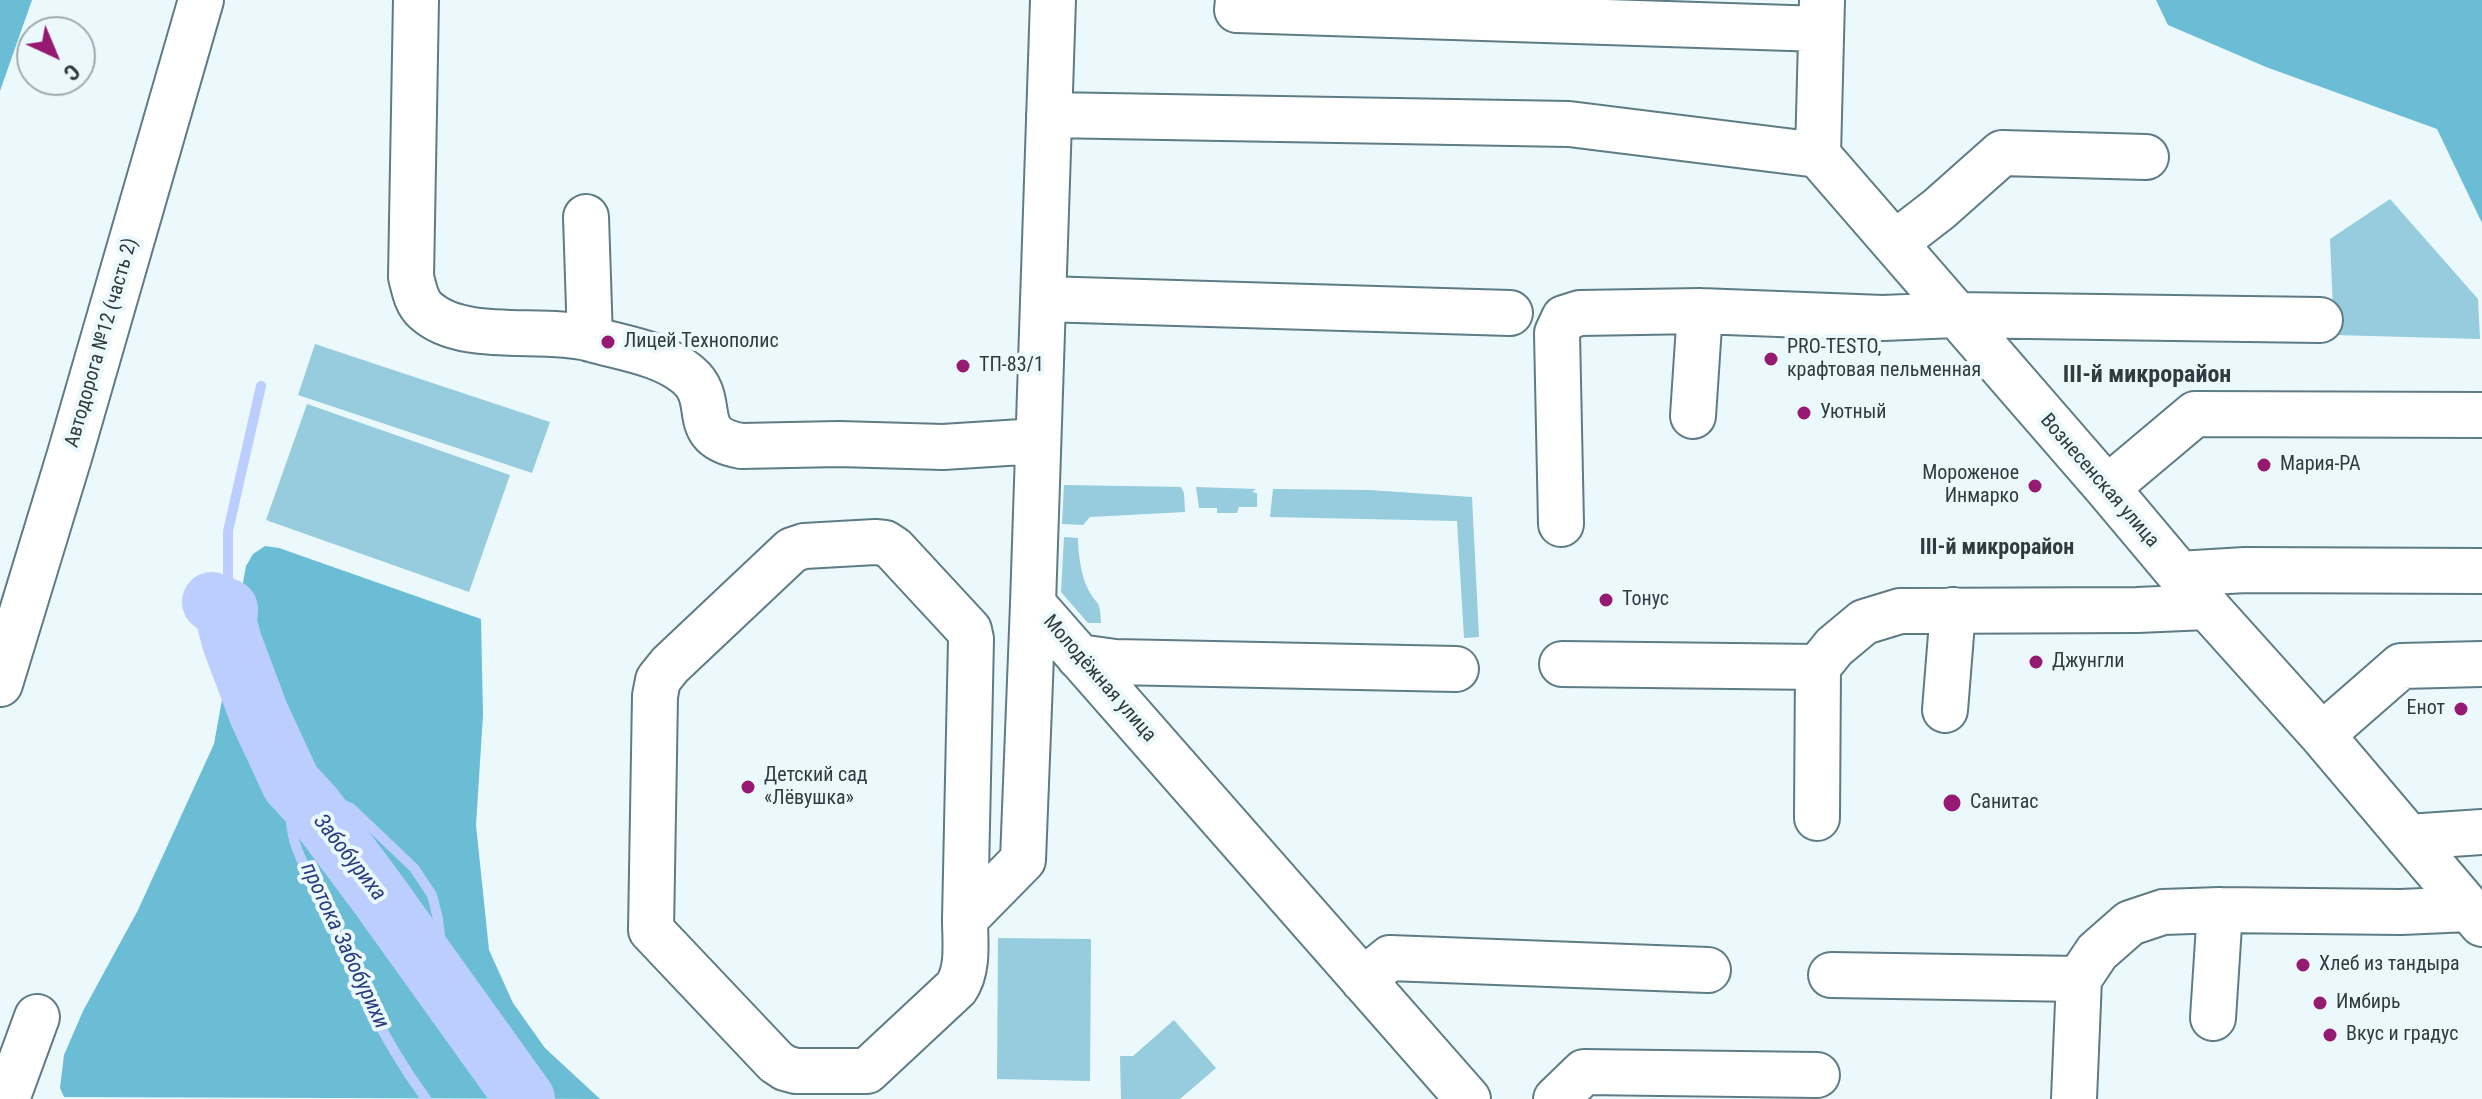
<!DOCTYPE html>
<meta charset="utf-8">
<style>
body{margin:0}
#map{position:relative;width:2482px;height:1099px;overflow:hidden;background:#ebf8fc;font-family:"Roboto Condensed",sans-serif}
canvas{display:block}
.north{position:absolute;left:16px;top:16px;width:80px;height:80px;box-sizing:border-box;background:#ebf8fc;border:2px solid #9facb0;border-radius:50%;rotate:136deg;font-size:22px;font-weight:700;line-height:32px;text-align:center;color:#2e3b3f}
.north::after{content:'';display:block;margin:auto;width:28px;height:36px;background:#971a72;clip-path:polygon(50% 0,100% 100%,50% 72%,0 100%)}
</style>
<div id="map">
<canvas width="2482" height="1099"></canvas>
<div class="north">С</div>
</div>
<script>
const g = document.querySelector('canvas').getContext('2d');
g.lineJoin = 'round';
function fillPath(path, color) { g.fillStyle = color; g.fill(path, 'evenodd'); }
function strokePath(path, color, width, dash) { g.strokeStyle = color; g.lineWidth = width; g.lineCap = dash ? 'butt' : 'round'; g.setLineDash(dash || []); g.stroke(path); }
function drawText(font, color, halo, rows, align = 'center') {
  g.font = font + ' "Roboto Condensed",sans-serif'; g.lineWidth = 8; g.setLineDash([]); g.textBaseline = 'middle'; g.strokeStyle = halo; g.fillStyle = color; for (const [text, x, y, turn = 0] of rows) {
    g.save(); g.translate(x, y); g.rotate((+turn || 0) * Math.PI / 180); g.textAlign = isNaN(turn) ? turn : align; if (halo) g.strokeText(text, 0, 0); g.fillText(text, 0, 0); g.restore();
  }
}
fillPath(new Path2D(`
 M 2390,199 L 2478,299 L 2480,339 L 2334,335 L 2330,239 Z
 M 315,344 L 550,422 L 532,473 L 298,395 Z
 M 307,404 L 510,475 L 469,592 L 266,520 Z
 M 1064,485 L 1181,487 L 1184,493 L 1185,512 L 1090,517 L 1083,525 L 1062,524 Z
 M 1196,487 L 1256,489 L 1252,492 L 1257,493 L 1257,507 L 1239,507 L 1237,513 L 1217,513 L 1217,508 L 1199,508 Z
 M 1273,489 L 1369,490 L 1472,497 L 1479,637 L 1464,638 L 1457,521 L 1270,517 Z
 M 1064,537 L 1078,538 C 1078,552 1081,576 1088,589 C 1097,607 1100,597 1101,623 L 1088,623 L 1061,592 Z
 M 998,938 L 1091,939 L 1090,1081 L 997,1079 Z
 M 1174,1020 L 1216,1068 L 1180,1099 L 1121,1099 L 1120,1056 L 1133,1056 Z`), '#96ccdd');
fillPath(new Path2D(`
 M 0,0 L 32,0 L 0,91 Z
 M 2156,0 L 2482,0 L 2482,223 L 2437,129 L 2266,67 L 2168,25 Z
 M 265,546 L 279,548 L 481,619 L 483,715 L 476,825 L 489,950 L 513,1003 L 545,1048 L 600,1099 L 64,1097 L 60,1088 L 64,1055 L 83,1011 L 138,910 L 214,744 L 246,566 L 253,554 Z`), '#6bbdd5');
strokePath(new Path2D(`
 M 228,609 L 228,531 L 261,386
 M 426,1099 C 381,1037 350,970 320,899 C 313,881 301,863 295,843 C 289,824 290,803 291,783 L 351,808 L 414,868 L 432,895 L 438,919 L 446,987`), '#bccefe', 10);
strokePath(new Path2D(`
 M 212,602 L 228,609 L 227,623 L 232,642 L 259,714 L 291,783 L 313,807 L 378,894 L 525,1099`), '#bccefe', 60);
const minor = new Path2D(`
 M 416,0 L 411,277 C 414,288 416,302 425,310 C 462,345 543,326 591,339 C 622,348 662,353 688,375 C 719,401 686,436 741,446 L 839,444 L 943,447 L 1038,441
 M 1053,0 L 1033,604 L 1468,1099
 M 1238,0 L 1237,10 L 1821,29
 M 1822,0 L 1818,155 L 2107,488 L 2207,607 L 2322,735 L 2482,924
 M 1049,115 L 1569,124 L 1818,155
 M 586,217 L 590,339
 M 1895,243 L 1939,209 L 2002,153 L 2146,157
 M 1043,299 L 1510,313
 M 1693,416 L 1700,311
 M 2107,488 L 2195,414 L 2482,415
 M 1561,524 L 1557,333 L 1564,318 L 1580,313 L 1700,311 L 1883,318 L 1955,315 L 2320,320
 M 2179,574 L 2245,570 L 2482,571
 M 1079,657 L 1115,662 L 1456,669
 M 1562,664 L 1818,667
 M 0,684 L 70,454 L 201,0
 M 1945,710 L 1953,610
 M 2322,735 L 2401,666 L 2482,664
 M 1817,818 L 1818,667 L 1834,647 L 1864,622 L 1900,611 L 2137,610 L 2207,607
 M 2408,837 L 2482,832
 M 965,919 L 971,639 L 969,630 L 894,549 L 885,543 L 875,542 L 804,546 L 792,550 L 670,665 L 658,680 L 655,696 L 651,930 L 776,1062 L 785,1068 L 796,1071 L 867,1071 L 956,988 C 969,969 965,941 965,919 L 1023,860 L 1033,604
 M 1831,975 L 2079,979
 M 1363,980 L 1390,958 L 1708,970
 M 2213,1018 L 2220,910
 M 7,1099 L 37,1017
 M 1556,1099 L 1584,1072 L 1817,1075
 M 2074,1099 L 2079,979 L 2097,952 L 2130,923 L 2163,912 L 2220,910 L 2401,912 L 2469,909`);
strokePath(minor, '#5e7c85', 48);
strokePath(minor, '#fff', 44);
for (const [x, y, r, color] of [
 [608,342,8,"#971a72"],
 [1771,359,8,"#971a72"],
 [963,366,8,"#971a72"],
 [1804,413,8,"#971a72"],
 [2264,465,8,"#971a72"],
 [2035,486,8,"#971a72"],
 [1606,600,8,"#971a72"],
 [2036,662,8,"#971a72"],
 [2461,709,8,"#971a72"],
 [748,787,8,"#971a72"],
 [1952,803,10,"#971a72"],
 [2303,965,8,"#971a72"],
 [2320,1003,8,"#971a72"],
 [2330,1035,8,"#971a72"]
]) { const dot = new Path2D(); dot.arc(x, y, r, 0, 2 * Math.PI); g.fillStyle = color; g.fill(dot); strokePath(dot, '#ebf8fc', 3); }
drawText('20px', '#2e3b3f', '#ebf8fc', [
 ["Лицей Технополис",624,342],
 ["PRO-TESTO,",1787,348],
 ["крафтовая пельменная",1787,371],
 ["ТП-83/1",979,366],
 ["Уютный",1820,413],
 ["Мария-РА",2280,465],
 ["Мороженое",2019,474,"right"],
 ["Инмарко",2019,497,"right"],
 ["Тонус",1622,600],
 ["Джунгли",2052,662],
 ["Енот",2445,709,"right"],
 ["Детский сад",764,776],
 ["«Лёвушка»",764,799],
 ["Санитас",1970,803],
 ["Хлеб из тандыра",2319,965],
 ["Имбирь",2336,1003],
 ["Вкус и градус",2346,1035]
], 'left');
drawText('20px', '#2e3b3f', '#ebf8fc', [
 ["Автодорога №12 (часть 2)",102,343,-74],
 ["Вознесенская улица",2099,481,49],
 ["Молодёжная улица",1099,679,49]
]);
drawText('bold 22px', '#2e3b3f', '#ebf8fc', [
 ["III-й микрорайон",1997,548]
]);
drawText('italic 22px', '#2a3c80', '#ebf8fc', [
 ["Забобуриха",349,858,52],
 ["протока Забобурихи",344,946,65]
]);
drawText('bold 24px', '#2e3b3f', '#ebf8fc', [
 ["III-й микрорайон",2147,376]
]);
</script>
